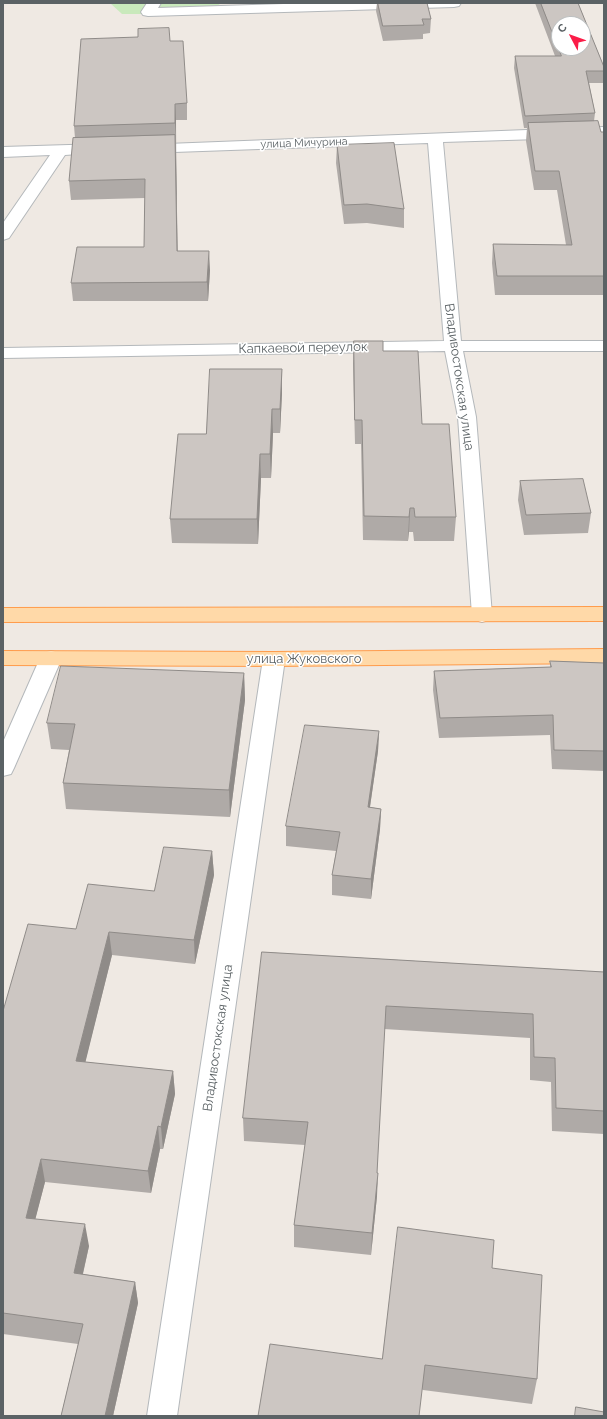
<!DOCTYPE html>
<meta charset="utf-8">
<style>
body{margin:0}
#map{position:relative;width:607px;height:1419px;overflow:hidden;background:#efe9e3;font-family:Raleway,sans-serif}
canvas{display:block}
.frame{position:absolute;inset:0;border:4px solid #5b6265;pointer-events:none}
.north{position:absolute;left:551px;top:16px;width:40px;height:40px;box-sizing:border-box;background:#fff;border:1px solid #bdc0c1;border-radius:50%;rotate:311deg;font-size:11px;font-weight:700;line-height:16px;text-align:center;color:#5b6265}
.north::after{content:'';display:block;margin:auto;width:14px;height:18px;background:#fb1d48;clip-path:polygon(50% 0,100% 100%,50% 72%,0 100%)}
</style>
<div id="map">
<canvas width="607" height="1419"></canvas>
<div class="frame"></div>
<div class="north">С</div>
</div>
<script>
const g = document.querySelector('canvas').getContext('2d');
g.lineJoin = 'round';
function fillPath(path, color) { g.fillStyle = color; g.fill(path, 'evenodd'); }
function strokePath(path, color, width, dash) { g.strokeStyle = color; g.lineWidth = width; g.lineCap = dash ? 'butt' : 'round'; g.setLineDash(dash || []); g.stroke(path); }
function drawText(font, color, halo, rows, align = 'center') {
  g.font = font + ' Raleway,sans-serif'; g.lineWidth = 3; g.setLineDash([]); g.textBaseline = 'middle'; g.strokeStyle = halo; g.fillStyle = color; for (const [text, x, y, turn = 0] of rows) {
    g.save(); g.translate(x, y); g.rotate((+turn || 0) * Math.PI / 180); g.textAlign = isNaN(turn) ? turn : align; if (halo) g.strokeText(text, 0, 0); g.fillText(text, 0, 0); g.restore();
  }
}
fillPath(new Path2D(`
 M 110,3 L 218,3 L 220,4 L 204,14 L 122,14 Z`), '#c9e9bc');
const minor = new Path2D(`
 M 147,3 L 161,3 L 158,8 L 315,3 L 461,3 L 459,6 L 454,7 L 148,16 L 143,15 L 141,12 Z
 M 604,127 L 604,137 L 443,142 L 461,341 L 604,341 L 604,351 L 463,351 L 476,417 L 492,615 L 489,620 L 482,622 L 475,620 L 472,615 L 458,417 L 445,351 L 3,358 L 3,348 L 444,341 L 428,143 L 146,153 L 141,151 L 138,148 L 141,145 Z
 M 102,144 L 107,146 L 110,149 L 107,152 L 65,155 L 9,238 L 3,240 L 3,223 L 50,155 L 3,157 L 3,147 Z
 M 51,651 L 59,653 L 62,658 L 14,768 L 11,774 L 3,776 L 3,742 L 40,658 L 43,653 Z
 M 274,652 L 282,654 L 285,659 L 177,1416 L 147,1416 L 263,659 L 266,654 Z`);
const major = new Path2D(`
 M 604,607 L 604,621 L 3,622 L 3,608 Z
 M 604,649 L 604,663 L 274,666 L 3,665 L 3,651 L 274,652 Z`);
strokePath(minor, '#b4b8bb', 2);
strokePath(major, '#ff9c4c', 2);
fillPath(minor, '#fff');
fillPath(major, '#ffd9a8');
fillPath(new Path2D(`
 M 377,3 L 427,3 L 431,19 L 430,33 L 423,34 L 423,39 L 383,41 L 376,11 Z
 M 535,3 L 578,3 L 604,67 L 604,83 L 589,83 L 595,113 L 594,121 L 601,132 L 604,132 L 604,295 L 495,295 L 492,263 L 493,244 L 566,245 L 557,190 L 534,190 L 526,141 L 527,128 L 524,128 L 514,68 L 515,56 L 555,56 Z
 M 170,41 L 187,103 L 187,120 L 176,120 L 177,251 L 210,270 L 208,301 L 73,301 L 71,283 L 144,247 L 145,198 L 71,200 L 69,181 L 75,138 L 74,126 Z
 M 337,145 L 404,209 L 404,228 L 367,223 L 344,224 L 336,163 Z
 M 354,341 L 383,351 L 422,424 L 456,517 L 454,541 L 414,541 L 413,532 L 409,532 L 408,541 L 363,540 L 361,444 L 355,444 L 353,364 Z
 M 282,369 L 282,393 L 280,433 L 273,433 L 271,478 L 261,478 L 258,544 L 172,543 L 170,519 L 206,434 Z
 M 520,481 L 591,513 L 588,533 L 524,535 L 518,500 Z
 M 550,661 L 604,663 L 604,771 L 552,769 L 550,735 L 439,738 L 433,690 L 434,671 L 550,667 Z
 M 244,673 L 245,700 L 230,817 L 66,809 L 63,783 L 69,750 L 51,749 L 47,723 Z
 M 379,731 L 378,751 L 370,807 L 381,809 L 380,829 L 371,899 L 332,895 L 332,875 L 336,851 L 286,846 L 286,826 Z
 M 212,851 L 214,875 L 195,964 L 112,955 L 85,1062 L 173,1071 L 175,1094 L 163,1149 L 160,1149 L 151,1193 L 45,1182 L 35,1219 L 89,1246 L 83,1274 L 135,1282 L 138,1303 L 113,1416 L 61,1416 L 78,1344 L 3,1334 L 3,1011 L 76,929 L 154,891 Z
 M 262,952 L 604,972 L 604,1134 L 552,1131 L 551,1082 L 530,1080 L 530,1038 L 384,1029 L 377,1173 L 377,1196 L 371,1255 L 294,1247 L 294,1225 L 305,1145 L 244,1141 L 243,1118 Z
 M 492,1268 L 537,1379 L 532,1404 L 423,1390 L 382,1359 Z`), '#afaaa7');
fillPath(new Path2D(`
 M 175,104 L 176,120 L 176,140 L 175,123 Z
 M 175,135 L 176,153 L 178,270 L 177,251 Z
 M 209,251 L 210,270 L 208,301 L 207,282 Z
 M 282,369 L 282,393 L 280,433 L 280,409 Z
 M 272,409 L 273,433 L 271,478 L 270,454 Z
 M 260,454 L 261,478 L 258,544 L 257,519 Z
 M 410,508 L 409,532 L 408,541 L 409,517 Z
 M 244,673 L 245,700 L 230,817 L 229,790 Z
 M 379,731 L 378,751 L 367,827 L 368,807 Z
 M 381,809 L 380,829 L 371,899 L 371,879 Z
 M 212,851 L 214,875 L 195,964 L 194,940 Z
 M 109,932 L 112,955 L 80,1084 L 76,1061 Z
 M 173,1071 L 175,1094 L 163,1149 L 161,1127 Z
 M 158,1126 L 160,1149 L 151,1193 L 148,1171 Z
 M 41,1159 L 45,1182 L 30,1240 L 26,1218 Z
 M 378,1173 L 377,1196 L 371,1255 L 372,1233 Z
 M 85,1224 L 89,1246 L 78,1295 L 74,1273 Z
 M 135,1282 L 138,1303 L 113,1416 L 105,1416 Z`), '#8f8b88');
const building = new Path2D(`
 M 378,3 L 427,3 L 431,19 L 422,19 L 424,25 L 383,26 Z
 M 541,3 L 578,3 L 604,67 L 604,71 L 586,71 L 595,113 L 525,116 L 515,56 L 561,56 ZM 559,24 L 583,24 L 583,48 L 559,48 Z
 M 169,28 L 170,41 L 183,41 L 187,103 L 175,104 L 175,123 L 74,126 L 81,39 L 138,37 L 138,29 Z
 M 598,121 L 601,132 L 604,132 L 604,276 L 497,276 L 493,244 L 572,245 L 559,171 L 535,171 L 528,123 Z
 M 175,135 L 177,251 L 209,251 L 207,282 L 71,283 L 77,247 L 144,247 L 145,179 L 69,181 L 73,138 Z
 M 394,143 L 404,209 L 367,204 L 344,205 L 337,145 Z
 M 354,341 L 383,341 L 383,351 L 418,351 L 422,424 L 449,424 L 456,517 L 415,517 L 414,508 L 410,508 L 409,517 L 364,516 L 362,420 L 355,420 Z
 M 210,369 L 282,369 L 280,409 L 272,409 L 270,454 L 260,454 L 257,519 L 170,519 L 178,434 L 206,434 Z
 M 583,479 L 591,513 L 526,515 L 520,481 Z
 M 550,661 L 604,663 L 604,751 L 554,750 L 553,715 L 440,718 L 434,671 L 551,667 Z
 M 61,666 L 244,673 L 229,790 L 63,783 L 75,724 L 47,723 Z
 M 305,725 L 379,731 L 368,807 L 381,809 L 371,879 L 332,875 L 340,832 L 286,826 Z
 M 164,847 L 212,851 L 194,940 L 109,932 L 76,1061 L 173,1071 L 161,1127 L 158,1126 L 148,1171 L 41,1159 L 26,1218 L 85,1224 L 74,1273 L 135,1282 L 105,1416 L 61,1416 L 83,1324 L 3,1313 L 3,1011 L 28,924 L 76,929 L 88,884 L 154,891 Z
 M 262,952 L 604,972 L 604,1111 L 556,1108 L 555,1058 L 534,1057 L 533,1014 L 386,1006 L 377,1173 L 378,1173 L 372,1233 L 294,1225 L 308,1122 L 243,1118 Z
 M 398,1227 L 494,1240 L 492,1268 L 542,1275 L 537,1379 L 425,1365 L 419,1416 L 258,1416 L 270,1344 L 382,1359 Z
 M 576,1407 L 604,1412 L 604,1416 L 575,1416 Z`);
fillPath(building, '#ccc6c2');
strokePath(building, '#8f8b88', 1);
drawText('11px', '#5b6265', '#fff', [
 ["улица Мичурина",304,143,-2]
]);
drawText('13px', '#5b6265', '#fff', [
 ["Капкаевой переулок",303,348,-1],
 ["Владивостокская улица",459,377,82],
 ["улица Жуковского",304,659],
 ["Владивостокская улица",218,1038,-82]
]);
</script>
